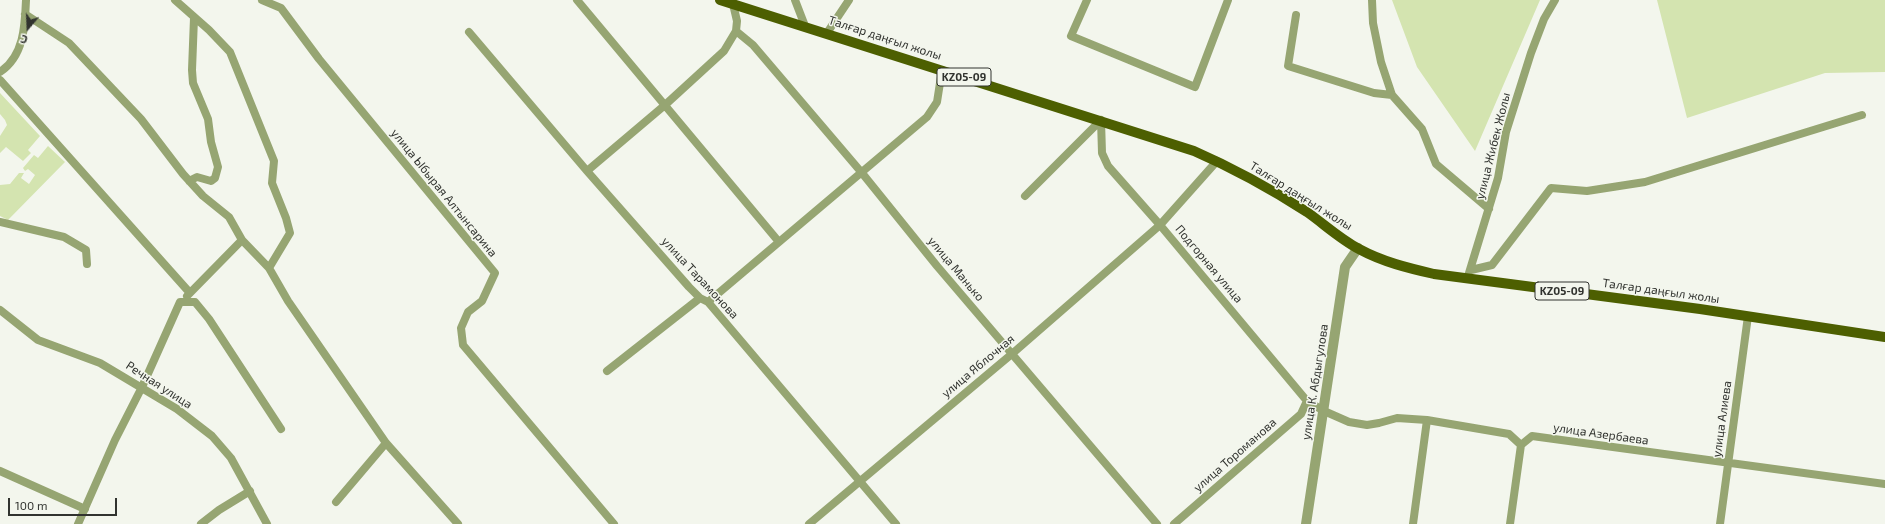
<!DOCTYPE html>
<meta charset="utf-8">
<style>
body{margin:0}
#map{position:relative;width:1885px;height:524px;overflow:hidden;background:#f3f6ed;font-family:"Exo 2",sans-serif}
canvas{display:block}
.north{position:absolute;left:8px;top:8px;width:40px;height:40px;-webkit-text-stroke:3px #f3f6ed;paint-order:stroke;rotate:199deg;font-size:11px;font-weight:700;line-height:16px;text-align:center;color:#31332f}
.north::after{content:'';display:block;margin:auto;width:14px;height:18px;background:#31332f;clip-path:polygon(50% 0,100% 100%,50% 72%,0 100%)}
.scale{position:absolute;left:8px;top:498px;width:109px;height:18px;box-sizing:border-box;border:2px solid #31332f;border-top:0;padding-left:5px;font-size:12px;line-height:14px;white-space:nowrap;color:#31332f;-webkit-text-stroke:3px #f3f6ed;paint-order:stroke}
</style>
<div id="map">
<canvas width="1885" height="524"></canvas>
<div class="north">С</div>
<div class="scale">100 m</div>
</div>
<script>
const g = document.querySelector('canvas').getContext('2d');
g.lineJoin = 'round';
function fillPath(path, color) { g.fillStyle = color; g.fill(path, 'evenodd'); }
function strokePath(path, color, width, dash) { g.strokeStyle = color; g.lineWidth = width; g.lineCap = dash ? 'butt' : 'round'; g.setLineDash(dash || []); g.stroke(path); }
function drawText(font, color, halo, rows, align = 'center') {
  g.font = font + ' "Exo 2",sans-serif'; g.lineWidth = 3; g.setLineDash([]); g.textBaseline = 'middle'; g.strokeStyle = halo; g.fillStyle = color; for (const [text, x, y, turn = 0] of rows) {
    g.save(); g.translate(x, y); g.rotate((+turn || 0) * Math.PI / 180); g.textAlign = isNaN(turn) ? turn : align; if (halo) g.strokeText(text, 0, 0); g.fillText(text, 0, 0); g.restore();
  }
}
fillPath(new Path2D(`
 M 1392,0 L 1540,0 L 1475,151 L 1417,67 Z
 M 1657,0 L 1885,0 L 1885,72 L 1825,73 L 1687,118 Z
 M 0,93 L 40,136 L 28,150 L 31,153 L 23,161 L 6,147 L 0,153 L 0,136 L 7,125 L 5,120 L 0,114 Z
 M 48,146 L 65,162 L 8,220 L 0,216 L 0,185 L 10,184 L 19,173 L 24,173 L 21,178 L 29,184 L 35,175 L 28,169 L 25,171 L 23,168 L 34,155 L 38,158 Z`), '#d4e4b0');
strokePath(new Path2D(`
 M 175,0 L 209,30 L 230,52 L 274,161 L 272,183 L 286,218 L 290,233 L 269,268
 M 262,0 L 281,8 L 319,59 L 495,273 L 482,301 L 468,312 L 461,328 L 463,345 L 614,524
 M 577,0 L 779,242
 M 795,0 L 805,26
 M 1087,0 L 1071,36 L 1195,87 L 1228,0
 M 1372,0 L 1373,23 L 1381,62 L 1392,95 L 1422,129 L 1436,164 L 1489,209
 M 25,14 L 69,43 L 141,119 L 183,174 L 203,196 L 229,217 L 242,240 L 269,268 L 288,301 L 386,443 L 458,524
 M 1296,15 L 1288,66 L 1374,93 L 1392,95
 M 736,31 L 753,45 L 862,173 L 937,266 L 1157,524
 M 469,32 L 587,171 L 689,287 L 700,298 L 708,302 L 896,524
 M 827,33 L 849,0
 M 0,72 C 24,56 25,26 26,0
 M 0,80 L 190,293
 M 1101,120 L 1102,153 L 1108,166 L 1160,225 L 1307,401 L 1324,411 L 1349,422 L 1367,425 L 1379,423 L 1397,418 L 1427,420 L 1509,434 L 1521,445 L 1532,436 L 1885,484
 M 587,171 L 665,105 L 724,51 L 736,31 L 737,21 L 733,4
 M 189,181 L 197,177 L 211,181 L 215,178 L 218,167 L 211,142 L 208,119 L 193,83 L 192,70 L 194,18
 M 1025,196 L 1101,120
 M 0,222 L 64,237 L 86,250 L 87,264
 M 1471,270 L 1492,265 L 1551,188 L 1587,191 L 1645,182 L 1862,115
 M 1469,273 L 1498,178 L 1506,132 L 1531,53 L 1544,19 L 1555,0
 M 187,296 L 242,240
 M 708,302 L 927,117 L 937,102 L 942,70
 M 0,310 L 38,340 L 100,363 L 177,409 L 212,436 L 231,458 L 267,524
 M 607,371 L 700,298
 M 0,471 L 85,509
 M 336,502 L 386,443
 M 78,524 L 115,440 L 142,387 L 180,302 L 195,302 L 209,319 L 281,429
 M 201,524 L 219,510 L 250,491
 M 809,524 L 1013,353 L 1160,225 L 1217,161
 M 1174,524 L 1301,414 L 1307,401
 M 1413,524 L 1427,420
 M 1510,524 L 1521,445
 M 1720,524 L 1748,316`), '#96a572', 8);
strokePath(new Path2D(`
 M 1306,524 L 1345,267 L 1358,248`), '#96a572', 10);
strokePath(new Path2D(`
 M 720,0 L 1194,151 C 1233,168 1271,189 1307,212 C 1324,224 1340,239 1359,249 C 1383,262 1408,268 1434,274 L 1700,309 L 1885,337`), '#4d5f01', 10);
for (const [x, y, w] of [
 [964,77,54],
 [1562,291,54]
]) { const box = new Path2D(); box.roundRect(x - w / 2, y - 9, w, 18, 3); g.fillStyle = '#f3f6ed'; g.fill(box); strokePath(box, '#31332f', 1); }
drawText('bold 11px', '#31332f', null, [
 ["KZ05-09",964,77],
 ["KZ05-09",1562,291]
]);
drawText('12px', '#31332f', '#f3f6ed', [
 ["Талғар даңғыл жолы",885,38,18],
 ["улица Жибек Жолы",1493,146,-76],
 ["улица Ыбырая Алтынсарина",444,193,51],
 ["Талғар даңғыл жолы",1301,196,32],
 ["Подгорная улица",1209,264,50],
 ["улица Манько",956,269,50],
 ["улица Тарамонова",700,278,47],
 ["Талғар даңғыл жолы",1661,291,8],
 ["улица Яблочная",978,366,-40],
 ["улица К. Абдыгулова",1315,382,-81],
 ["Речная улица",159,385,33],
 ["улица Алиева",1722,419,-82],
 ["улица Азербаева",1601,434,8],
 ["улица Тороманова",1235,455,-41]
]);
</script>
